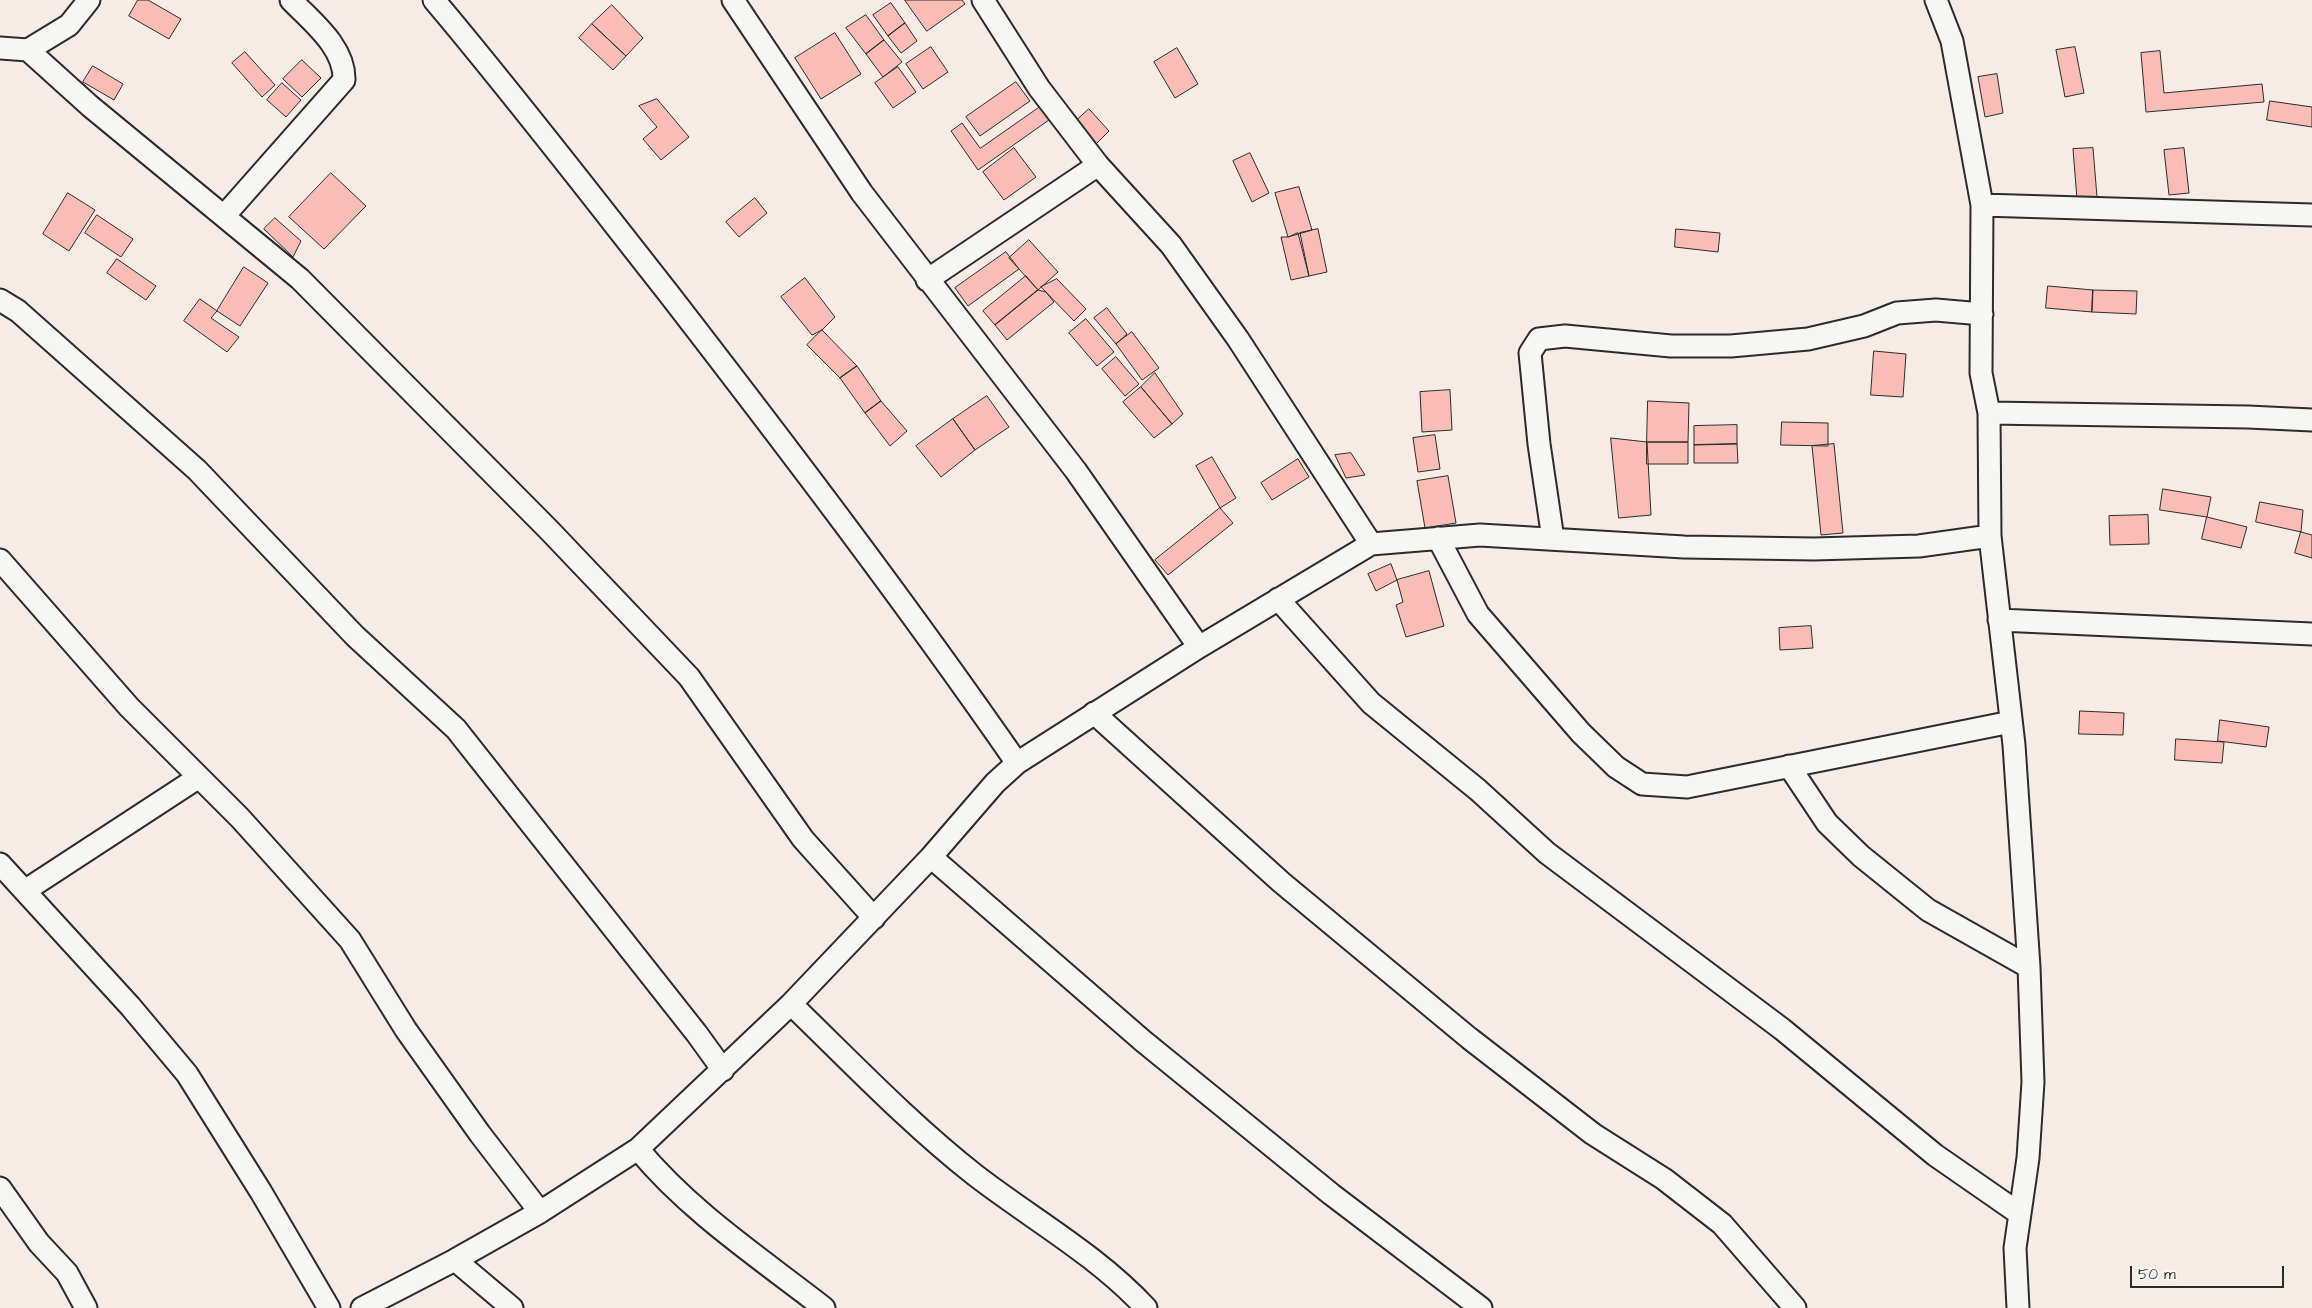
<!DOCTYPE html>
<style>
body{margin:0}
#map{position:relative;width:2312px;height:1308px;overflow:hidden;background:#f7ebe6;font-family:"Architects Daughter",sans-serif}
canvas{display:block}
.scale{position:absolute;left:2130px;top:1266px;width:154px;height:22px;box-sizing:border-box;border:2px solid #2b2b2b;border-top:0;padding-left:6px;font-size:15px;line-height:18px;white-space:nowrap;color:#2b2b2b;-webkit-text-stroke:4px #f6f6f2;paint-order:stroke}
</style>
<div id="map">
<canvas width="2312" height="1308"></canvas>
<div class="scale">50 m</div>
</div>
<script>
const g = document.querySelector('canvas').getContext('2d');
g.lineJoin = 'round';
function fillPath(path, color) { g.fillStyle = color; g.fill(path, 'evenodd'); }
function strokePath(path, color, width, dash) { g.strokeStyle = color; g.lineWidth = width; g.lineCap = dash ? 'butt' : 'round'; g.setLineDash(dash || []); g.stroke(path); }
const building = new Path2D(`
 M 138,0 L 148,0 L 181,19 L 169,39 L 129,16 Z
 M 905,0 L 962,0 L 965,4 L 927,31 Z
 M 891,3 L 905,23 L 888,36 L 873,15 Z
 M 612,5 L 643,38 L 626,56 L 592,24 Z
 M 866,15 L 884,40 L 866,54 L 846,28 Z
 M 905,23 L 917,41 L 901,53 L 888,36 Z
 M 592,24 L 626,56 L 613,70 L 579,38 Z
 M 835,33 L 861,74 L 821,99 L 795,58 Z
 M 884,40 L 902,62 L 883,77 L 866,54 Z
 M 931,47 L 948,72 L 923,89 L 906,64 Z
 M 2075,47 L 2084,93 L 2065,97 L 2056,50 Z
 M 1177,48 L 1198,84 L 1175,98 L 1154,62 Z
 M 2160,51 L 2164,93 L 2262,84 L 2264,102 L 2146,112 L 2141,53 Z
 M 245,52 L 275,85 L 262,97 L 232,63 Z
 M 302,60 L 321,78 L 302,97 L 283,79 Z
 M 93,66 L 123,84 L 114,100 L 83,82 Z
 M 898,67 L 916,92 L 893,108 L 875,83 Z
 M 1997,74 L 2003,113 L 1985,117 L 1978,77 Z
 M 1016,82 L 1030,101 L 980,136 L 966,117 Z
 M 282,83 L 301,100 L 286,117 L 267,100 Z
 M 657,99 L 689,137 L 661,160 L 643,139 L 657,127 L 639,106 Z
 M 2270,101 L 2312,107 L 2312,127 L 2267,120 Z
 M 1040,107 L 1049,120 L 978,170 L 951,131 L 962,123 L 980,148 Z
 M 1089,109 L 1109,131 L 1095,145 L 1074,123 Z
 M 1014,148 L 1036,177 L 1004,200 L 983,172 Z
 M 2093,148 L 2097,197 L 2077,199 L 2073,149 Z
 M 2184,148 L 2189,193 L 2169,195 L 2164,150 Z
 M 1250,153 L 1269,193 L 1252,202 L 1233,161 Z
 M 331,173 L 366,206 L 324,249 L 289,217 Z
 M 1299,187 L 1312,230 L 1288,237 L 1275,193 Z
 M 68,193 L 95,210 L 69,251 L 43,234 Z
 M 755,198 L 767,213 L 739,237 L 726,222 Z
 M 97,215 L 133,239 L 121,257 L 85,233 Z
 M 275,218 L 301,241 L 293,257 L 264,229 Z
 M 1318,229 L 1327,272 L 1309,276 L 1300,233 Z
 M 1676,229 L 1720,233 L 1718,252 L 1675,247 Z
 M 1298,233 L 1309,276 L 1291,280 L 1281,237 L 1288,237 Z
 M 1029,240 L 1058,272 L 1038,290 L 1009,258 Z
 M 1006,252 L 1019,269 L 968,306 L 955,288 Z
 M 117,259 L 156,286 L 146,300 L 107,273 Z
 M 244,267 L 268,283 L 240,326 L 217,311 Z
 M 1026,276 L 1038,290 L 995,325 L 983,311 Z
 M 805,278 L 835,317 L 822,330 L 812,335 L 781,297 Z
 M 1057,279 L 1086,309 L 1074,321 L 1041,287 Z
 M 2048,286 L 2093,290 L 2092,312 L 2046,308 Z
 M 1038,290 L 1046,292 L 1054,302 L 1007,340 L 995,325 Z
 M 2093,290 L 2137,291 L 2136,314 L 2092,312 Z
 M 200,299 L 217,311 L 211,318 L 239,337 L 227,352 L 184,321 Z
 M 1107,308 L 1127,334 L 1116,344 L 1094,318 Z
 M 1086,319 L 1114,352 L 1097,366 L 1069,333 Z
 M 822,330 L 857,366 L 840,378 L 807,345 Z
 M 1132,332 L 1159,368 L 1142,380 L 1116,344 Z
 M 1874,351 L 1906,354 L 1903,397 L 1871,395 Z
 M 1116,357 L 1139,384 L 1125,396 L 1102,369 Z
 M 857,366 L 881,401 L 865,413 L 840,378 Z
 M 1155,373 L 1183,414 L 1172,424 L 1141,387 Z
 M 1141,387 L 1172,424 L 1154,438 L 1123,402 Z
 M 1450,390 L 1452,430 L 1422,432 L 1420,392 Z
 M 987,396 L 1009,427 L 975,450 L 953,419 Z
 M 881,401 L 907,431 L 890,446 L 865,413 Z
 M 1648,401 L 1689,403 L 1688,442 L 1647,442 Z
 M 953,419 L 975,450 L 941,477 L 916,446 Z
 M 1782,422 L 1828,423 L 1828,446 L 1781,445 Z
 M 1737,425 L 1737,444 L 1694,445 L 1694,426 Z
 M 1435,435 L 1440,469 L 1418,472 L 1413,438 Z
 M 1611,438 L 1647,442 L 1651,515 L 1619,518 Z
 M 1647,442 L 1688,442 L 1688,464 L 1647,464 Z
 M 1737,444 L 1738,463 L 1694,463 L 1694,445 Z
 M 1834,444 L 1843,533 L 1821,535 L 1812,446 Z
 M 1351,453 L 1365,475 L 1346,478 L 1335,455 Z
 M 1212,457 L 1236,498 L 1220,508 L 1196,466 Z
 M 1298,459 L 1309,477 L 1272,500 L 1261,483 Z
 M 1448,476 L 1456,523 L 1425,528 L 1417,481 Z
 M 2163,489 L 2211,497 L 2207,517 L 2160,510 Z
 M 2260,502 L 2303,510 L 2301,532 L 2256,522 Z
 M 1220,508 L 1233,523 L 1168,575 L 1155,560 Z
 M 2148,515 L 2149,544 L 2110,545 L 2109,516 Z
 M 2207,517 L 2247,527 L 2241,548 L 2202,539 Z
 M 2301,532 L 2312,535 L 2312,558 L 2295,553 Z
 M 1391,564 L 1397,580 L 1376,591 L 1368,574 Z
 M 1429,571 L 1444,626 L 1406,637 L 1396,605 L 1403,602 L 1397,580 Z
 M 1811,626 L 1813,648 L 1780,650 L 1779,628 Z
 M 2080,711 L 2124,713 L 2123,735 L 2079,734 Z
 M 2220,720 L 2269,727 L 2266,747 L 2218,741 Z
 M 2176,739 L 2224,742 L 2222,763 L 2175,760 Z`);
fillPath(building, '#f9bdb5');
strokePath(building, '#2b2b2b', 1);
const street = new Path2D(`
 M 434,0 C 515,96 591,195 669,294 C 788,448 906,603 1017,763
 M 733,0 L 862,193 L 1076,471 L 1199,647
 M 983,0 L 1039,88 L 1098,165 L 1171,245 L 1238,339 L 1371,544
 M 1936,0 L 1952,41 L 1982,205 L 1981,373 L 1989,413 L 1990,536 L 2014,745 L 2029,967 L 2033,1082 L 2028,1158 L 2015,1248 L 2018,1308
 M 0,48 L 28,50 L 90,106 L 300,279 L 549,530 L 689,677 L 803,839 L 874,918
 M 28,50 L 69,25 L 89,0
 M 1982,205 L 2312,215
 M 224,216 L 344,80 C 345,47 312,22 291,0
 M 927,280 L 1098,165
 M 0,300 L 18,311 L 197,470 L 355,636 L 456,729 L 697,1034 L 723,1070
 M 1989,413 L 2248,417 L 2312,420
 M 1438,538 L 1478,614 L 1581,733 L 1616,767 L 1642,784 L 1687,787 L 2011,722
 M 1553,539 L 1539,444 L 1530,353 L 1539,339 L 1565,336 L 1671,346 L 1731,346 L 1808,339 L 1864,326 L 1897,313 L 1936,310 L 1982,314
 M 0,560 L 129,707 L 240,818 L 350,940 L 406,1030 L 480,1134 L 540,1212
 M 1278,599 L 1371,703 L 1478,790 L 1547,853 L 1782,1029 L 1935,1155 L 2020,1214
 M 1999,620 L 2312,634
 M 1094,713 L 1281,882 L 1469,1038 L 1593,1134 L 1664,1179 L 1722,1224 L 1795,1308
 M 1789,766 L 1827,823 L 1861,856 L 1928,910 L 2029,967
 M 931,857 L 1143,1041 L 1331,1194 L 1481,1308
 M 0,864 L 130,1006 L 187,1074 L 261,1192 L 329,1308
 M 26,890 L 199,777
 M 791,1004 C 851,1062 910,1124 975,1175 C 1032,1219 1097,1255 1146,1308
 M 638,1149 C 690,1212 760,1258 824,1308
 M 0,1188 L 39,1243 L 67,1273 L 86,1308
 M 455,1260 L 512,1308
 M 362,1308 L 455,1260 L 540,1212 L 638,1149 L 791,1004 L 931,857 L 995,783 L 1017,763 L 1199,647 L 1371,544 L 1480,535 L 1684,547 L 1814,549 L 1919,546 L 1990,536`);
strokePath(street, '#2b2b2b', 25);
strokePath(street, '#f6f6f2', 21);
</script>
